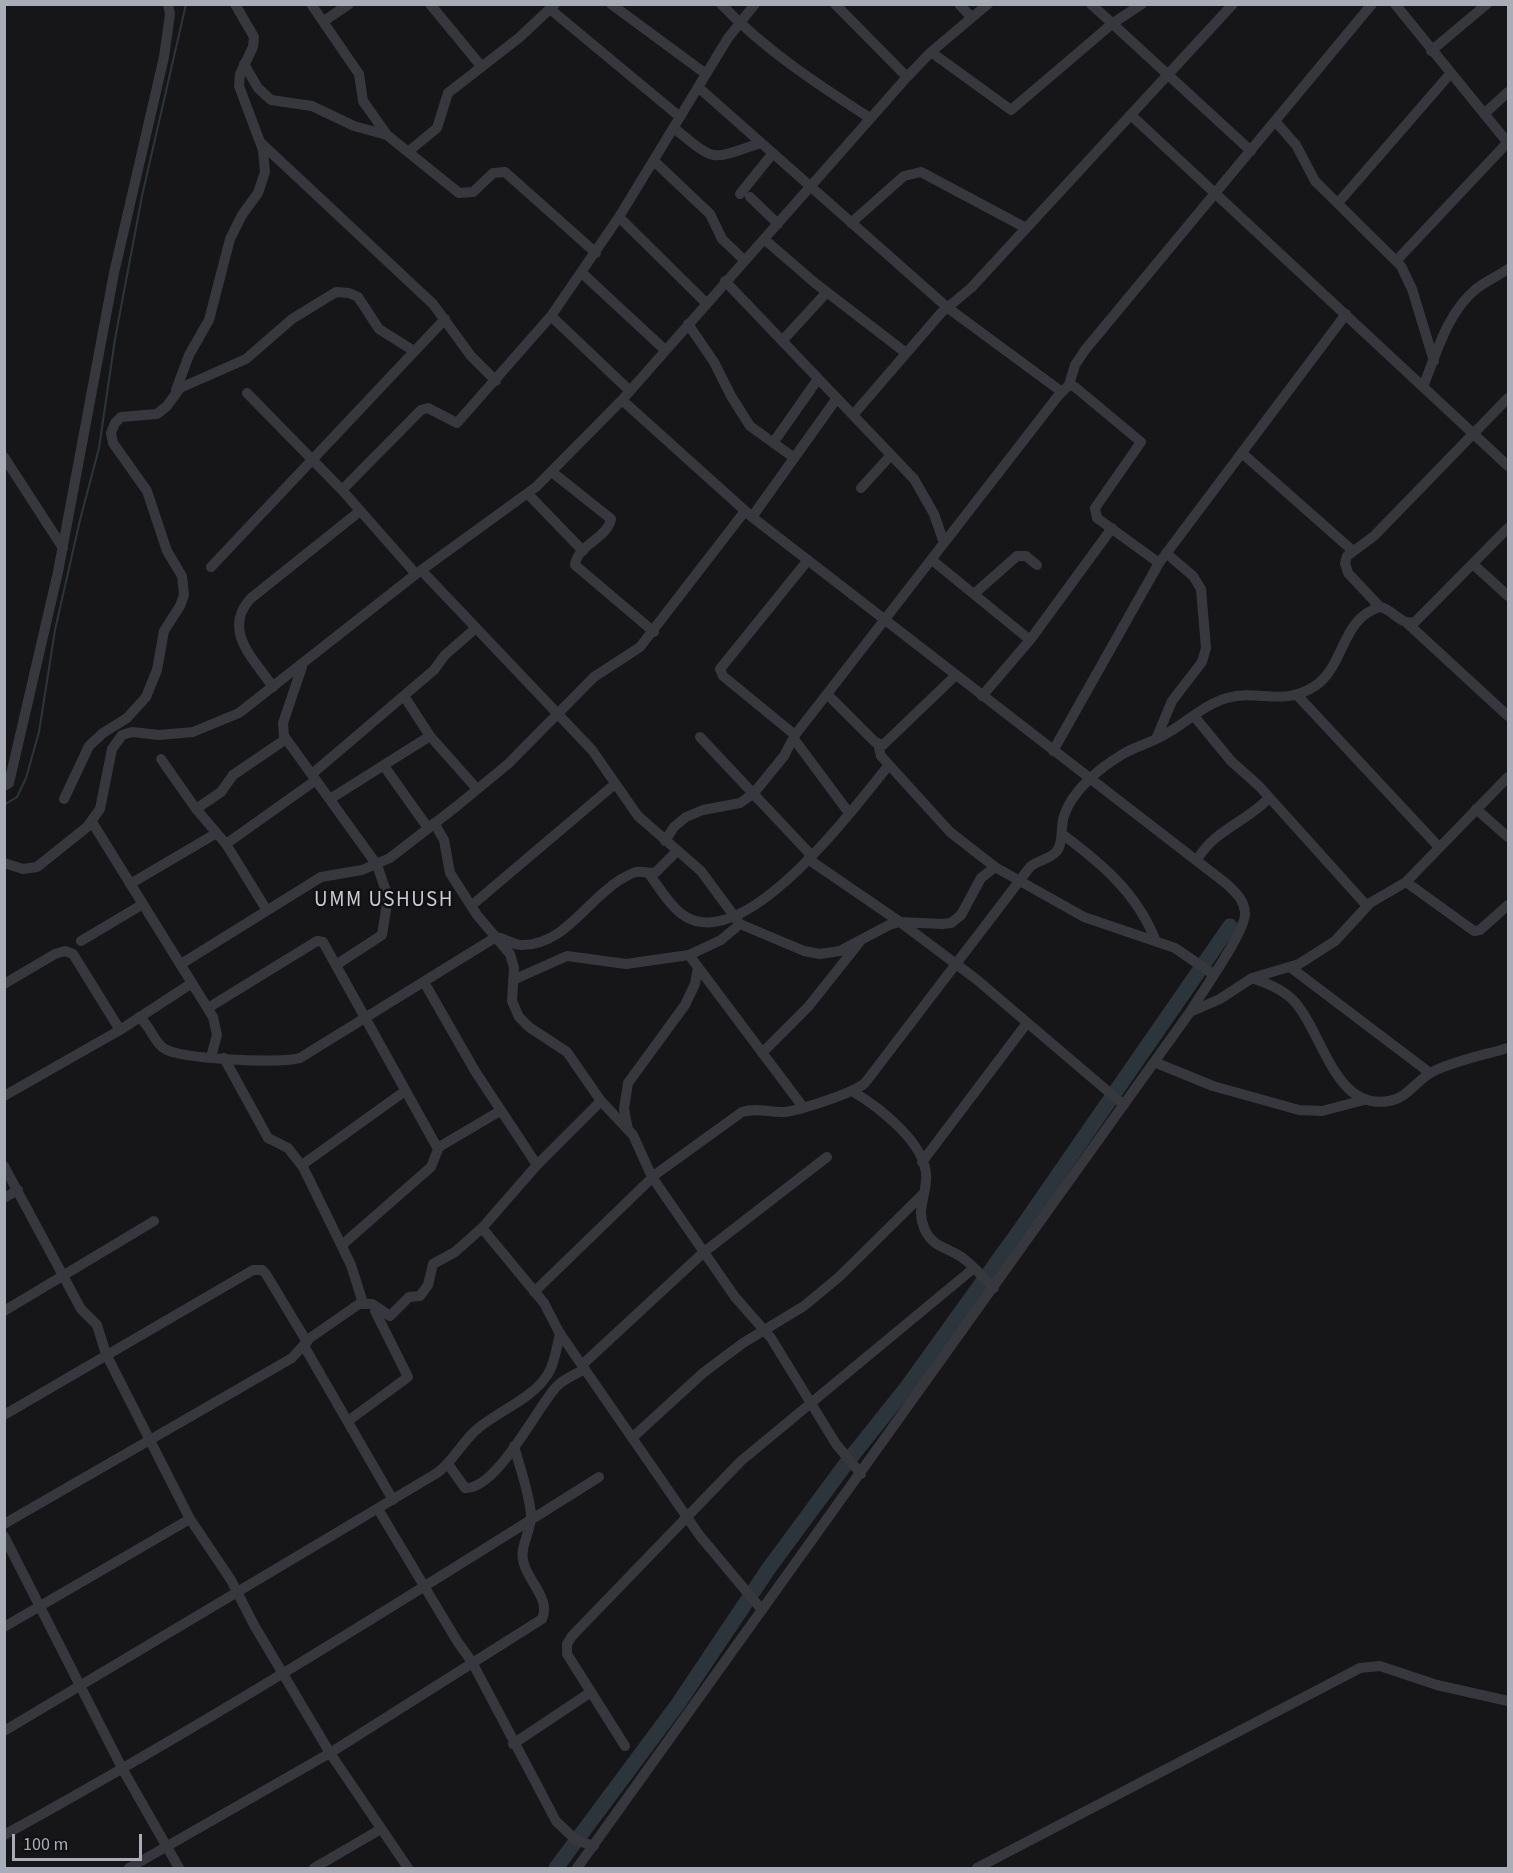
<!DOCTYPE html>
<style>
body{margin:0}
#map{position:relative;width:1513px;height:1873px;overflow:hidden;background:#161618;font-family:"Source Sans 3",sans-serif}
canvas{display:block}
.frame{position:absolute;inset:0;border:6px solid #a8adb8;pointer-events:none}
.scale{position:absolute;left:12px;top:1834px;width:130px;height:27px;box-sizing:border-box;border:3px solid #a8adb8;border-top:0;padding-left:8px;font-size:18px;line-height:21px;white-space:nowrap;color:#a8adb8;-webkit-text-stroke:4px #111113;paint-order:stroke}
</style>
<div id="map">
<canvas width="1513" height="1873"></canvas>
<div class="frame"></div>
<div class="scale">100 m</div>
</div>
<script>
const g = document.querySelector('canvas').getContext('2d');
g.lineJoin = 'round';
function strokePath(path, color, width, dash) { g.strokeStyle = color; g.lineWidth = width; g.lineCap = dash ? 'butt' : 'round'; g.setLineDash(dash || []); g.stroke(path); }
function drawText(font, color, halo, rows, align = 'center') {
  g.font = font + ' "Source Sans 3",sans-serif'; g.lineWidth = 5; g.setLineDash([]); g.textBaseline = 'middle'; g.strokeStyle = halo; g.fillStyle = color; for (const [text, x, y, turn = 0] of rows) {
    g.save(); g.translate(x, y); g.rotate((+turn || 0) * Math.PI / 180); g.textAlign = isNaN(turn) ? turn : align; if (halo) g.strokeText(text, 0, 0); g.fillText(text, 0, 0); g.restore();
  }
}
strokePath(new Path2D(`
 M 4,805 L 17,797 L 26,778 L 39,732 L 55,630 L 80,520 L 99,448 L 115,339 L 142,196 L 186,4`), '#2c353c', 2);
strokePath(new Path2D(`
 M 556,1868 L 678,1704 L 769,1568 L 848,1461 L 907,1387 L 1020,1230 L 1230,926`), '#2c353c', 15);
strokePath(new Path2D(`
 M 311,4 L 359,74 L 363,101 L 387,135
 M 430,4 L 481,66
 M 611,4 L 706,74
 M 721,4 C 765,50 817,84 870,118
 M 835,4 L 907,77
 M 959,4 L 971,17
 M 1091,4 L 1251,151
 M 1395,4 L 1508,143
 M 550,9 L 680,117
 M 324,21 L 349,4
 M 1431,51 L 1487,4
 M 931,52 L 1011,110 L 1113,23 L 1142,4
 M 244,64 L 258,88 L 271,100 L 312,106 L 354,126 L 387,135 L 459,193 L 473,192 L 493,173 L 505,172 L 596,253
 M 698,87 L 948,308 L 1062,392
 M 1484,114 L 1508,92
 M 1132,116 L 1508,466
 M 1275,121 L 1296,145 L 1315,181 L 1401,266 L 1412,289 L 1434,361
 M 674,128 C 717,163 709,160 761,143
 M 261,143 L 433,304 L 471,356 L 496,381
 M 409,151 L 437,128 L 448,93 L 520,37 L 555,4
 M 654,161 L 710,214 L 722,239 L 744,260
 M 740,194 L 773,153
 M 750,197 L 778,224
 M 1338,203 L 1450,74
 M 619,217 L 706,303
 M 851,223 L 904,176 L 921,172 L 1026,228
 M 764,239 L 815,283 L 906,353
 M 1397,260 L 1508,142
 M 582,273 L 665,350
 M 725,281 L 914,479 L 934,514 L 944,543
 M 551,316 L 630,391
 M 688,324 L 714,362 L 731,396 L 750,426 L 793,457
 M 782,341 L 827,292
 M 1069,385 L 1075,365 L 1085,350 L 1372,4
 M 1423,387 C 1437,352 1447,313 1476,289 C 1486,281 1498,276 1508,269
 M 176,390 L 189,355 L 209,320 L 230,239 L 242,215 L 258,193 L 265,172 L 263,150 L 239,86 L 240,74 L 253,47 L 254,37 L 235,4
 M 247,393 L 342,490 L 416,574
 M 853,415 L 941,313 L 971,288 L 1233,4
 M 773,443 L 818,379
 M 1242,453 L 1353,551
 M 4,457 L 63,548
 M 552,472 L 611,519 C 608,538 577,545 575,565 L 654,632
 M 861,488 L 891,455
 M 342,490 L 421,410 L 428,408 L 457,423 L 551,316 L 619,217 L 728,38 L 755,4
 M 528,494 L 583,551
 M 752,517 L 837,398
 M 932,560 L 1030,640
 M 1473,564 L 1508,596
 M 211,567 L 445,319
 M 422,571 L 592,750 L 638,816 L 701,871 L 740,924 L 804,951 L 820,954 L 840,951 L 889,925 L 900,922 L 976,979 L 1124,1105
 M 974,594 L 1017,556 L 1026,556 L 1037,565
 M 1380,607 L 1348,573 L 1345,563 L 1347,556 L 1374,536 L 1508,398
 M 1407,623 L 1508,716
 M 302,667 L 283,723 L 284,736 L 377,865 L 388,897 L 382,935 L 336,965
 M 273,687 C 254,659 222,631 250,599 L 360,511
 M 827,694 L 875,742 L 883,745 L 956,675
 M 1297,695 L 1438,846
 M 404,696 L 430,736 L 477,789
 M 982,696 L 1030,640 L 1112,528
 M 1194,716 L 1231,761 L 1259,786 L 1367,906
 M 795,735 L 723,676 L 720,669 L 808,560
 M 700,737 L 811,855
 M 794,739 L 849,813
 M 1156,739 L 1172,701 L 1202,662 L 1206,648 L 1201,589 L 1193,576 L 1166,553
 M 878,744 L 881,756 L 950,832 L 995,867 L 1084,917 L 1175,948 L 1213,974
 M 1053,751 L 1159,563 L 1346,314
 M 161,759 L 196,809 L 226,844
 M 384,766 L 428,828
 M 312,774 L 434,670 L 445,655 L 476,628
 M 4,786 L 9,783 L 58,572 L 114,273 L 164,57 L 170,14 L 168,4
 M 64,799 L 89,746 L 103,733 L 127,718 L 146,697 L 157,670 L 164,631 L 180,606 L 184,595 L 182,576 L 167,551 L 147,491 L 113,443 L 111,433 L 115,423 L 121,417 L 157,414 L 167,406 L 180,388 L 246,359 L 292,319 L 336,292 L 349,293 L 358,297 L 379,329 L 414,351
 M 330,799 L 430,736
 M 196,809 L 221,792 L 233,775 L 286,739
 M 1476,809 L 1508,837
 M 92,822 L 213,1017 L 217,1035 L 211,1057
 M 434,823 L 444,840 L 450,873 L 477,915 L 510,954 L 514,968 L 512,1001 L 519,1017 L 529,1027 L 567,1052 L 601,1101 L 633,1135 L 652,1177 L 735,1297 L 771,1338 L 836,1444 L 861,1474
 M 1062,834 C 1101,863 1136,892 1155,939
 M 665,841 L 674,827 L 686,817 L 703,810 L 740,803 L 753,794 L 784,756 L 795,735 L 827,694 L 1058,396 L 1069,385 L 1075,387 L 1141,442 L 1095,508 L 1097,518 L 1159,563
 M 808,859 L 900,922 L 942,924 L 951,923 L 961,915 L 981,878 L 995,867
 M 1197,860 C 1214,830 1246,822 1268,799
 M 4,863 L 23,869 L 37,867 L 87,827 L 100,809 L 112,749 L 122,735 L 132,732 L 159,735 L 193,732 L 239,713 L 416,574 L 536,487 L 622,400 L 907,77 L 931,52 L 988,4
 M 649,874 C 659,887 673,911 688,918 C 751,949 854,807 889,765
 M 1406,882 L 1474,931 L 1480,930 L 1508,905
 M 130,884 L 215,834
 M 471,906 L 615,784
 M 266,909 L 226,844 L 316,780
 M 81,941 L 143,904
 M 689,955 L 803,1107
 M 181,964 L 321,877 L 362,870 L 390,858 L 457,806 L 508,764 L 594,677 L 640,647 L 745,511
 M 1290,967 L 1430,1073
 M 1252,978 C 1266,983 1280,988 1292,999 C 1323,1030 1333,1111 1389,1101 C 1408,1098 1417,1079 1434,1071 C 1457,1060 1484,1055 1508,1048
 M 513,980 L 567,956 L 626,964 L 689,955 L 721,940 L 740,924
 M 424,982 L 475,1071 L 537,1165
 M 4,984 L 55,954 L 65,951 L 73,954 L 120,1030
 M 208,1008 L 317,941 L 323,942 L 438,1149
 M 1190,1012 L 1220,999 L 1252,978 L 1299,964 L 1335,941 L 1370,903 L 1406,882 L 1508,777
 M 139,1017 C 151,1026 153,1042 165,1049 C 182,1059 280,1064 300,1058 L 496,937 C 505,938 512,945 522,945 C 569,945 590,891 633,873 C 641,869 648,875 656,872 L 677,851
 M 762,1053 L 808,1007 L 859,943
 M 224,1058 L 268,1138 L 288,1148 L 302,1166
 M 1154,1062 L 1213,1086 L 1299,1110 L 1322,1111 L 1364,1100
 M 852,1091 C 879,1107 929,1145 926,1180 C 925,1199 916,1211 925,1230 C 933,1248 950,1248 964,1259 C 975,1267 984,1279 994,1288
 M 4,1096 L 120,1030 L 192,983
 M 628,1130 L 624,1109 L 628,1083 L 685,1005 L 695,984 L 698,967
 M 922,1162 L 1027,1023
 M 4,1166 L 81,1309 L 97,1325 L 106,1354 L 190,1519 L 231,1580 L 254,1625 L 330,1753 L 408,1868
 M 4,1198 L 18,1190
 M 482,1228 L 544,1303 L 559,1332 L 700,1536 L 762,1610
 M 342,1245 L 431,1167 L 439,1147 L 500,1111
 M 534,1292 L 656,1174 L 742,1112 C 757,1107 770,1113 785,1112 C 800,1110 854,1093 865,1083 L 1030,867 C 1038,860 1049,860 1057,851 C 1064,841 1060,827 1064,816 C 1072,790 1101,767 1123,754 C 1136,746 1151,743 1164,735 C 1185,724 1203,705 1227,698 C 1259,689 1283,707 1315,686 C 1345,666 1341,618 1380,607 C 1393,609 1400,626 1415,622 L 1508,528
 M 363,1303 L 351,1265 L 302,1165 L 405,1091
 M 4,1311 L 154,1221
 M 304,1346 L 393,1500
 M 582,1365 L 704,1252 L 827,1157
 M 4,1415 L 253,1270 L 262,1270 L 266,1274 L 307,1342
 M 348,1421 L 408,1377 L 375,1311
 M 632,1438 L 703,1373 L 743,1343 L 804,1306 L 839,1277 L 922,1195
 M 448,1464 L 465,1488 C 497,1490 537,1407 557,1386 C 564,1379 576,1374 585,1369
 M 378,1509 L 457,1641 L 472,1662 L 556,1821 L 576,1840 L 594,1846
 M 4,1524 L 292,1358 L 310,1338 L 359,1304 L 372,1304 L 390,1316 L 409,1297 L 420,1296 L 428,1285 L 433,1264 L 455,1252 L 482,1228 L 537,1165 L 601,1101
 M 4,1536 L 123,1770 L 179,1868
 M 4,1627 L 190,1519
 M 4,1731 L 437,1473 C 453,1461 461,1444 475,1431 C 497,1411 532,1400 548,1374 C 555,1363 557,1346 560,1333
 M 513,1744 L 591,1692
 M 625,1746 L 567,1654 L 567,1644 L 572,1636 L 741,1461 L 974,1268
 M 4,1835 C 208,1723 403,1600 599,1477
 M 129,1868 L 330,1753 L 542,1619 C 551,1600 529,1582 524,1564 C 518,1547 532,1532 531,1514 C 529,1492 520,1468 514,1446
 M 314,1868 L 381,1829
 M 577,1868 L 1190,1012 C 1201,993 1247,930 1245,912 C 1244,900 1236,893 1228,885 L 752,517 L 622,400
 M 977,1868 L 1360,1668 L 1380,1666 L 1437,1685 L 1508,1701`), '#37383d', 10);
g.letterSpacing = '1.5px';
drawText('21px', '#c9ccd4', '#111113', [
 ["UMM USHUSH",384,901]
]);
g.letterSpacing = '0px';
</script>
